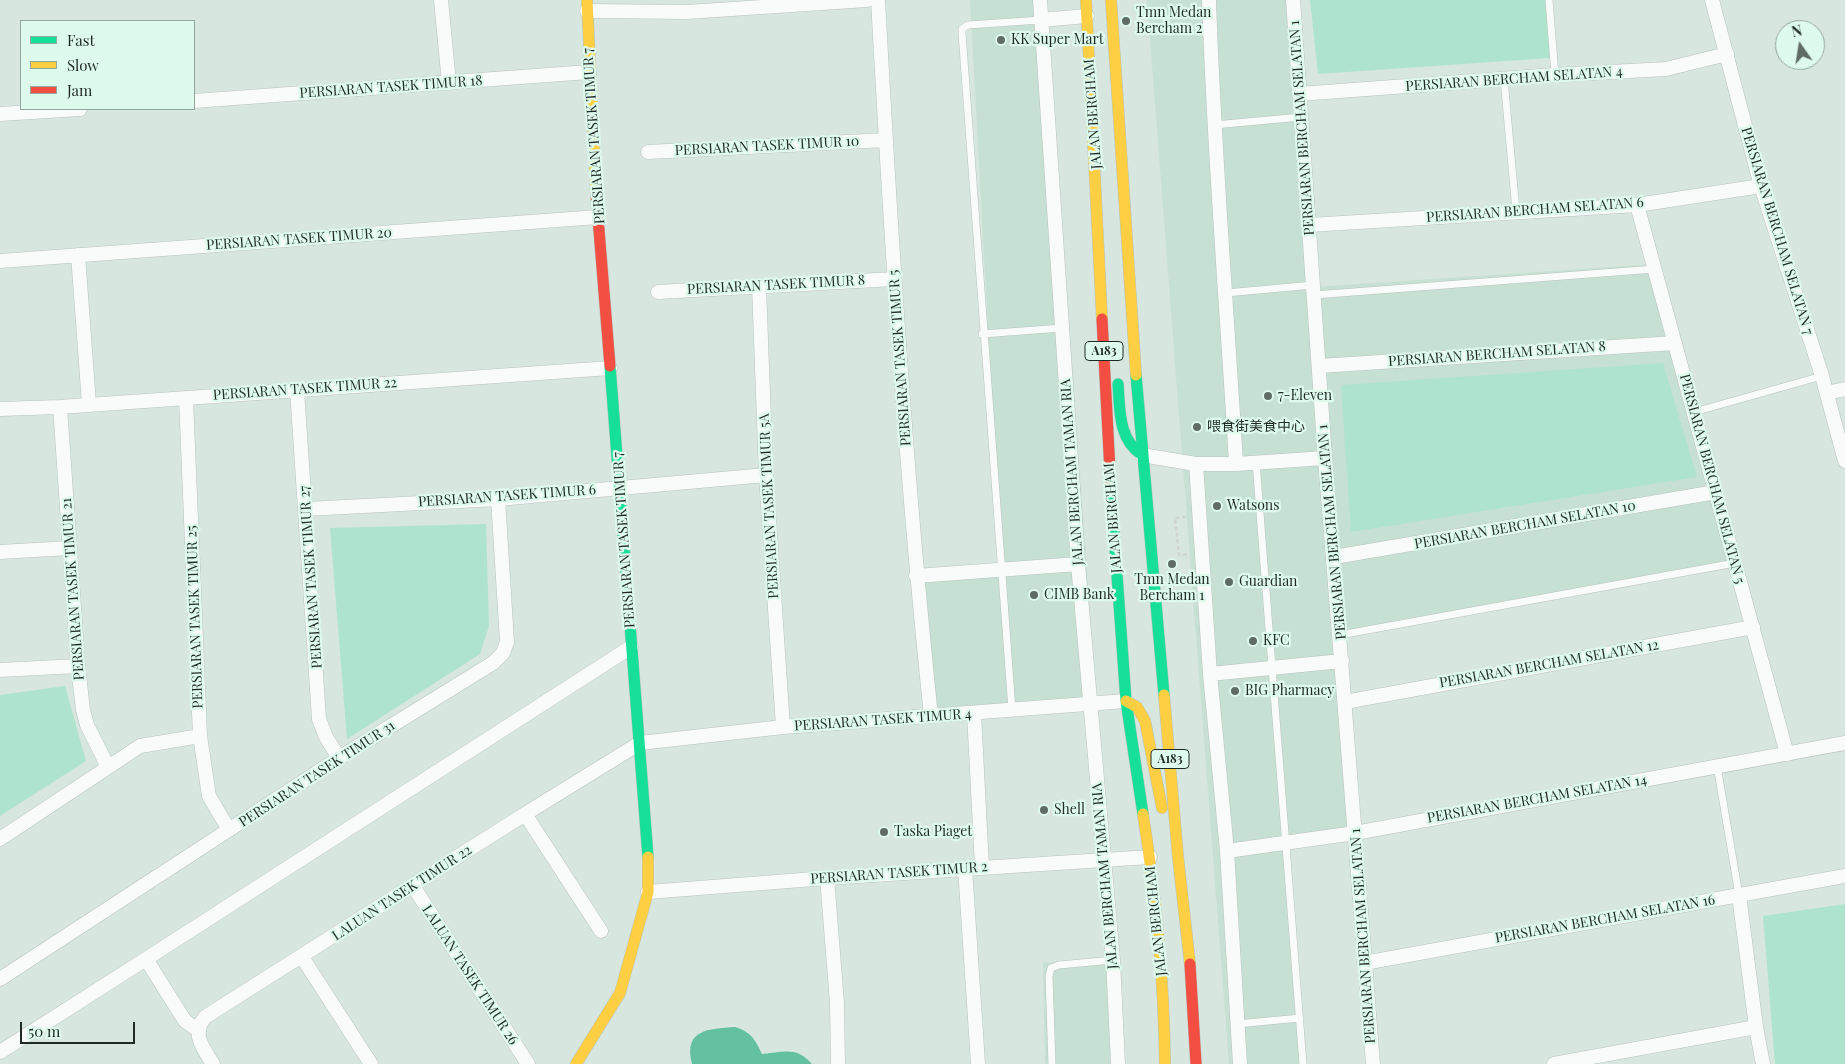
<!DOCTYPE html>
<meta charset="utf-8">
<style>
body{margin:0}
#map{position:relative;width:1845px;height:1064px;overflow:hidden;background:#d7e6df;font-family:"Playfair Display",serif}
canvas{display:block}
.legend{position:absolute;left:20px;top:20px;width:175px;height:90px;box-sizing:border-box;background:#defaed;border:1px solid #92a79d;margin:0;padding:6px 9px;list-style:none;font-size:15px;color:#1f2a25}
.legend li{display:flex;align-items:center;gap:10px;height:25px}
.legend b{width:25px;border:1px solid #92a79d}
.north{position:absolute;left:1775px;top:20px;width:50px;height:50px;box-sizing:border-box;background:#defaed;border:1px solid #92a79d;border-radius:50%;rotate:347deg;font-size:14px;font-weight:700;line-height:20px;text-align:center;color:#1f2a25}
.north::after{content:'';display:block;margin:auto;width:18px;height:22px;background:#5f6c66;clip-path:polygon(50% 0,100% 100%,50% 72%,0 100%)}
.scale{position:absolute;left:20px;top:1022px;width:115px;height:22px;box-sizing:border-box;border:2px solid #1f2a25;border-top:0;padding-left:6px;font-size:15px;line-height:18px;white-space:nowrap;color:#1f2a25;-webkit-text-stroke:4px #defaed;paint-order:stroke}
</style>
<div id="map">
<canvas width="1845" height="1064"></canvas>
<ul class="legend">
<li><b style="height:6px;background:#16e098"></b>Fast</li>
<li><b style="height:6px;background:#ffcf43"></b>Slow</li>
<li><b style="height:6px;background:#f24e42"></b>Jam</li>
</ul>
<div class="north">N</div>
<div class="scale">50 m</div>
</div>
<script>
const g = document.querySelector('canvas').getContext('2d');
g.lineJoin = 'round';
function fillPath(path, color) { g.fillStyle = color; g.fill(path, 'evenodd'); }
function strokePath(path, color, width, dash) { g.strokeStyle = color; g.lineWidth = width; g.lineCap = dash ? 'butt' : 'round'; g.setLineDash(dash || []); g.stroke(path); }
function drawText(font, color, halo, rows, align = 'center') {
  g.font = font + ' "Playfair Display","Noto Sans SC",serif'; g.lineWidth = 4.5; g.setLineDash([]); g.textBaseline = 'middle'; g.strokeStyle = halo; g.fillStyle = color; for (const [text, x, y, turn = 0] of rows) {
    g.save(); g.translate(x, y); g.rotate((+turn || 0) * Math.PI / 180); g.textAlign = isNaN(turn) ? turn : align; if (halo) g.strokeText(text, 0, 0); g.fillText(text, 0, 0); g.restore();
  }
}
fillPath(new Path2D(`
 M 970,0 L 1046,0 L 1096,697 L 929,708 L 920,573 L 1001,566 Z
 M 1147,0 L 1295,0 L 1314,287 L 1656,264 L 1740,561 L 1344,634 L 1349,831 L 1286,837 L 1306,1064 L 1229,1064 Z
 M 1113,957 L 1117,1064 L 1045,1064 L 1043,963 Z`), '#c7e0d4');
fillPath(new Path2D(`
 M 1310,0 L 1545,0 L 1550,58 L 1318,74 Z
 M 1663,363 L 1697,477 L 1351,532 L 1341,385 Z
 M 486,524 L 489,626 L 480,654 L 347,739 L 330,528 Z
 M 65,686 L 86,761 L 0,816 L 0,695 Z
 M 1845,904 L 1845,1064 L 1775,1064 L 1763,916 Z`), '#aee4cd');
fillPath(new Path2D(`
 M 735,1027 C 751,1032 755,1039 762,1054 C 783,1052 797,1046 812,1064 L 692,1064 C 683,1029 709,1029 735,1027 Z`), '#63c0a1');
const lane = new Path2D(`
 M 1549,0 L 1555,75
 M 1504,79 L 1516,211
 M 1214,125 L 1301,117
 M 1226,293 L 1313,285
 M 1314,295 L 1655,269
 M 982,334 L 1062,328
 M 1694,412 L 1822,376
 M 1256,462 L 1303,1064
 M 1340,635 L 1735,563
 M 1012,710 L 962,33 L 962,29 L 968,25 L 1041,20
 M 1717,766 L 1739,895
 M 1237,1024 L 1300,1018
 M 1052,1064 L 1049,976 L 1051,968 L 1059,965 L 1113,960`);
const street = new Path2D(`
 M 441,0 L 449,83
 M 878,0 C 891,239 906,478 931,716
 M 1040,0 L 1078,564 L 1113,960 L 1118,1064
 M 1209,0 C 1214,155 1227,309 1236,464
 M 1293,0 L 1325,458 L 1373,1064
 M 1712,0 L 1761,186 L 1822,376 L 1845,461
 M 587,11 L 687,12 L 867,0
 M 1041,20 L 1087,16
 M 1299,94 L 1555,75 L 1666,69 L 1727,54
 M 194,101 L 589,72
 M 0,114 L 80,109
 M 648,152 L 886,140
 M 1637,205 L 1787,754
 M 1309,225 L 1637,205 L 1761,186
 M 78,255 L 89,404
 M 0,261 L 598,217
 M 759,286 L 766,475 L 783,727
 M 658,292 L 894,279
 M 1319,366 L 1675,343
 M 297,390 L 319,719 L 326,737 L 339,758
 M 1827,393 L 1845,389
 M 186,398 L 200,736 L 209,796 L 229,830
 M 60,407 L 78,666 L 83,710 L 87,725 L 108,767
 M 0,409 L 60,407 L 610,368
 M 1142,455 L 1196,464 L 1236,464 L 1325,458
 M 1196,464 L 1210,674 L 1227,851 L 1240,1064
 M 306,509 L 498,499 L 766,475
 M 0,552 L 70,548
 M 1334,557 L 1716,492
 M 916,576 L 1078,564
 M 0,670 L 78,666
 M 1210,674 L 1342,661
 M 1345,702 L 1753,627
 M 974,713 L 982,867
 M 525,814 L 640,743 L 783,727 L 1126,701
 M 0,839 L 140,746 L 200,736
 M 1227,851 L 1355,833 L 1845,743
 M 965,868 L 978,1064
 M 827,878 L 837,1003 L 838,1064
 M 413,886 L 528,1064
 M 648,892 L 827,878 L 1150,857
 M 302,957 L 371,1064
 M 146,959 L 631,647
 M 1364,963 L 1845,876
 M 0,979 L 339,758 L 493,663 L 503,653 L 507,642 L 498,499
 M 1756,1027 L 1763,1064
 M 0,1052 L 146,959 L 185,1021 L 198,1030
 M 213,1064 C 203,1048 191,1034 205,1017 L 525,814 L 601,931
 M 1554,1064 L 1756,1027 L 1739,895`);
const fast = new Path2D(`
 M 610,366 L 648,857
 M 1136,375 L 1164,695
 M 1118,384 C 1120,410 1118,439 1142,455
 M 1111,491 L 1126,701 L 1143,814`);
const slow = new Path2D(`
 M 587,0 L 596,193
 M 1086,0 L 1102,319
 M 1111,0 L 1136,375
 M 1164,695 L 1178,857 L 1190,964
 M 1126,701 L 1137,707 L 1145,721 L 1162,808
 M 1143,814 C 1156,897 1164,980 1165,1064
 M 576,1064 L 620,993 L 648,892 L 648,857`);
const jam = new Path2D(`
 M 596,193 L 610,366
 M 1102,319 L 1111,491
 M 1190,964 L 1196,1064`);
strokePath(lane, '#b7c3be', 8);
strokePath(street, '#b7c3be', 15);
strokePath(fast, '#b7c3be', 12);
strokePath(slow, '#b7c3be', 12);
strokePath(jam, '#b7c3be', 12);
strokePath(new Path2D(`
 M 1186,517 L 1175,518 L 1179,555 L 1188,554`), '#cfd3d1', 2.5, [4, 2.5]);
strokePath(lane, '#f9fbfa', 7);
strokePath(street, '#f9fbfa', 14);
strokePath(fast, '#16e098', 11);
strokePath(slow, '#ffcf43', 11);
strokePath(jam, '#f24e42', 11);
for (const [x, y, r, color] of [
 [1126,21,5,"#5f6c66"],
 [1001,40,5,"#5f6c66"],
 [1268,396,5,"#5f6c66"],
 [1197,427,5,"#5f6c66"],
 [1217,506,5,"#5f6c66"],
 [1172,564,5,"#5f6c66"],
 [1229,582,5,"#5f6c66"],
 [1034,595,5,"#5f6c66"],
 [1253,641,5,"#5f6c66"],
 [1235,691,5,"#5f6c66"],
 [1044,810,5,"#5f6c66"],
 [884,832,5,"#5f6c66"]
]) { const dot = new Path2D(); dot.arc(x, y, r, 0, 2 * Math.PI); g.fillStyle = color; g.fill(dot); strokePath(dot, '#defaed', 2); }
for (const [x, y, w] of [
 [1104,351,38],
 [1170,759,38]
]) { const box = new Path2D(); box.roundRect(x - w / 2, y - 9.5, w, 19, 4); g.fillStyle = '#defaed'; g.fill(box); strokePath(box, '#1f2a25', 1); }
drawText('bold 12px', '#1f2a25', null, [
 ["A183",1104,351],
 ["A183",1170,759]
]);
drawText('14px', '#1f2a25', '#defaed', [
 ["Tmn Medan",1136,13],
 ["Bercham 2",1136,29],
 ["KK Super Mart",1011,40],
 ["7-Eleven",1278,396],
 ["喂食街美食中心",1207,427],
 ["Watsons",1227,506],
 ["Tmn Medan",1172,580,"center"],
 ["Bercham 1",1172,596,"center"],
 ["Guardian",1239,582],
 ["CIMB Bank",1044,595],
 ["KFC",1263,641],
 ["BIG Pharmacy",1245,691],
 ["Shell",1054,810],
 ["Taska Piaget",894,832]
], 'left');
drawText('14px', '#1f2a25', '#defaed', [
 ["PERSIARAN BERCHAM SELATAN 4",1514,79,-4],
 ["PERSIARAN TASEK TIMUR 18",391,87,-4],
 ["JALAN BERCHAM",1093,114,-94],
 ["PERSIARAN BERCHAM SELATAN 1",1302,128,-94],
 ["PERSIARAN TASEK TIMUR 7",594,136,-94],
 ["PERSIARAN TASEK TIMUR 10",767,146,-3],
 ["PERSIARAN BERCHAM SELATAN 6",1535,210,-4],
 ["PERSIARAN BERCHAM SELATAN 7",1777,231,73],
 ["PERSIARAN TASEK TIMUR 20",299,239,-4],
 ["PERSIARAN TASEK TIMUR 8",776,285,-3],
 ["PERSIARAN BERCHAM SELATAN 8",1497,354,-4],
 ["PERSIARAN TASEK TIMUR 5",900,358,-94],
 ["PERSIARAN TASEK TIMUR 22",305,389,-4],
 ["JALAN BERCHAM TAMAN RIA",1072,472,-94],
 ["PERSIARAN BERCHAM SELATAN 5",1712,479,75],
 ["PERSIARAN TASEK TIMUR 6",507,496,-4],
 ["PERSIARAN TASEK TIMUR 5A",769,506,-93],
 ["JALAN BERCHAM",1113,518,-94],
 ["PERSIARAN BERCHAM SELATAN 10",1525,525,-10],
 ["PERSIARAN BERCHAM SELATAN 1",1332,532,-95],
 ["PERSIARAN TASEK TIMUR 7",624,540,-94],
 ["PERSIARAN TASEK TIMUR 27",311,577,-94],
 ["PERSIARAN TASEK TIMUR 21",73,589,-94],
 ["PERSIARAN TASEK TIMUR 25",195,617,-92],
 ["PERSIARAN BERCHAM SELATAN 12",1549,664,-10],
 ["PERSIARAN TASEK TIMUR 4",883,720,-4],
 ["PERSIARAN TASEK TIMUR 31",317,774,-33],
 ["PERSIARAN BERCHAM SELATAN 14",1537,799,-10],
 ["PERSIARAN TASEK TIMUR 2",899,873,-4],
 ["JALAN BERCHAM TAMAN RIA",1105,876,-95],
 ["LALUAN TASEK TIMUR 22",402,893,-33],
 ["PERSIARAN BERCHAM SELATAN 16",1605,919,-10],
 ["JALAN BERCHAM",1156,921,-96],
 ["PERSIARAN BERCHAM SELATAN 1",1363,936,-94],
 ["LALUAN TASEK TIMUR 26",470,975,57]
]);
</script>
